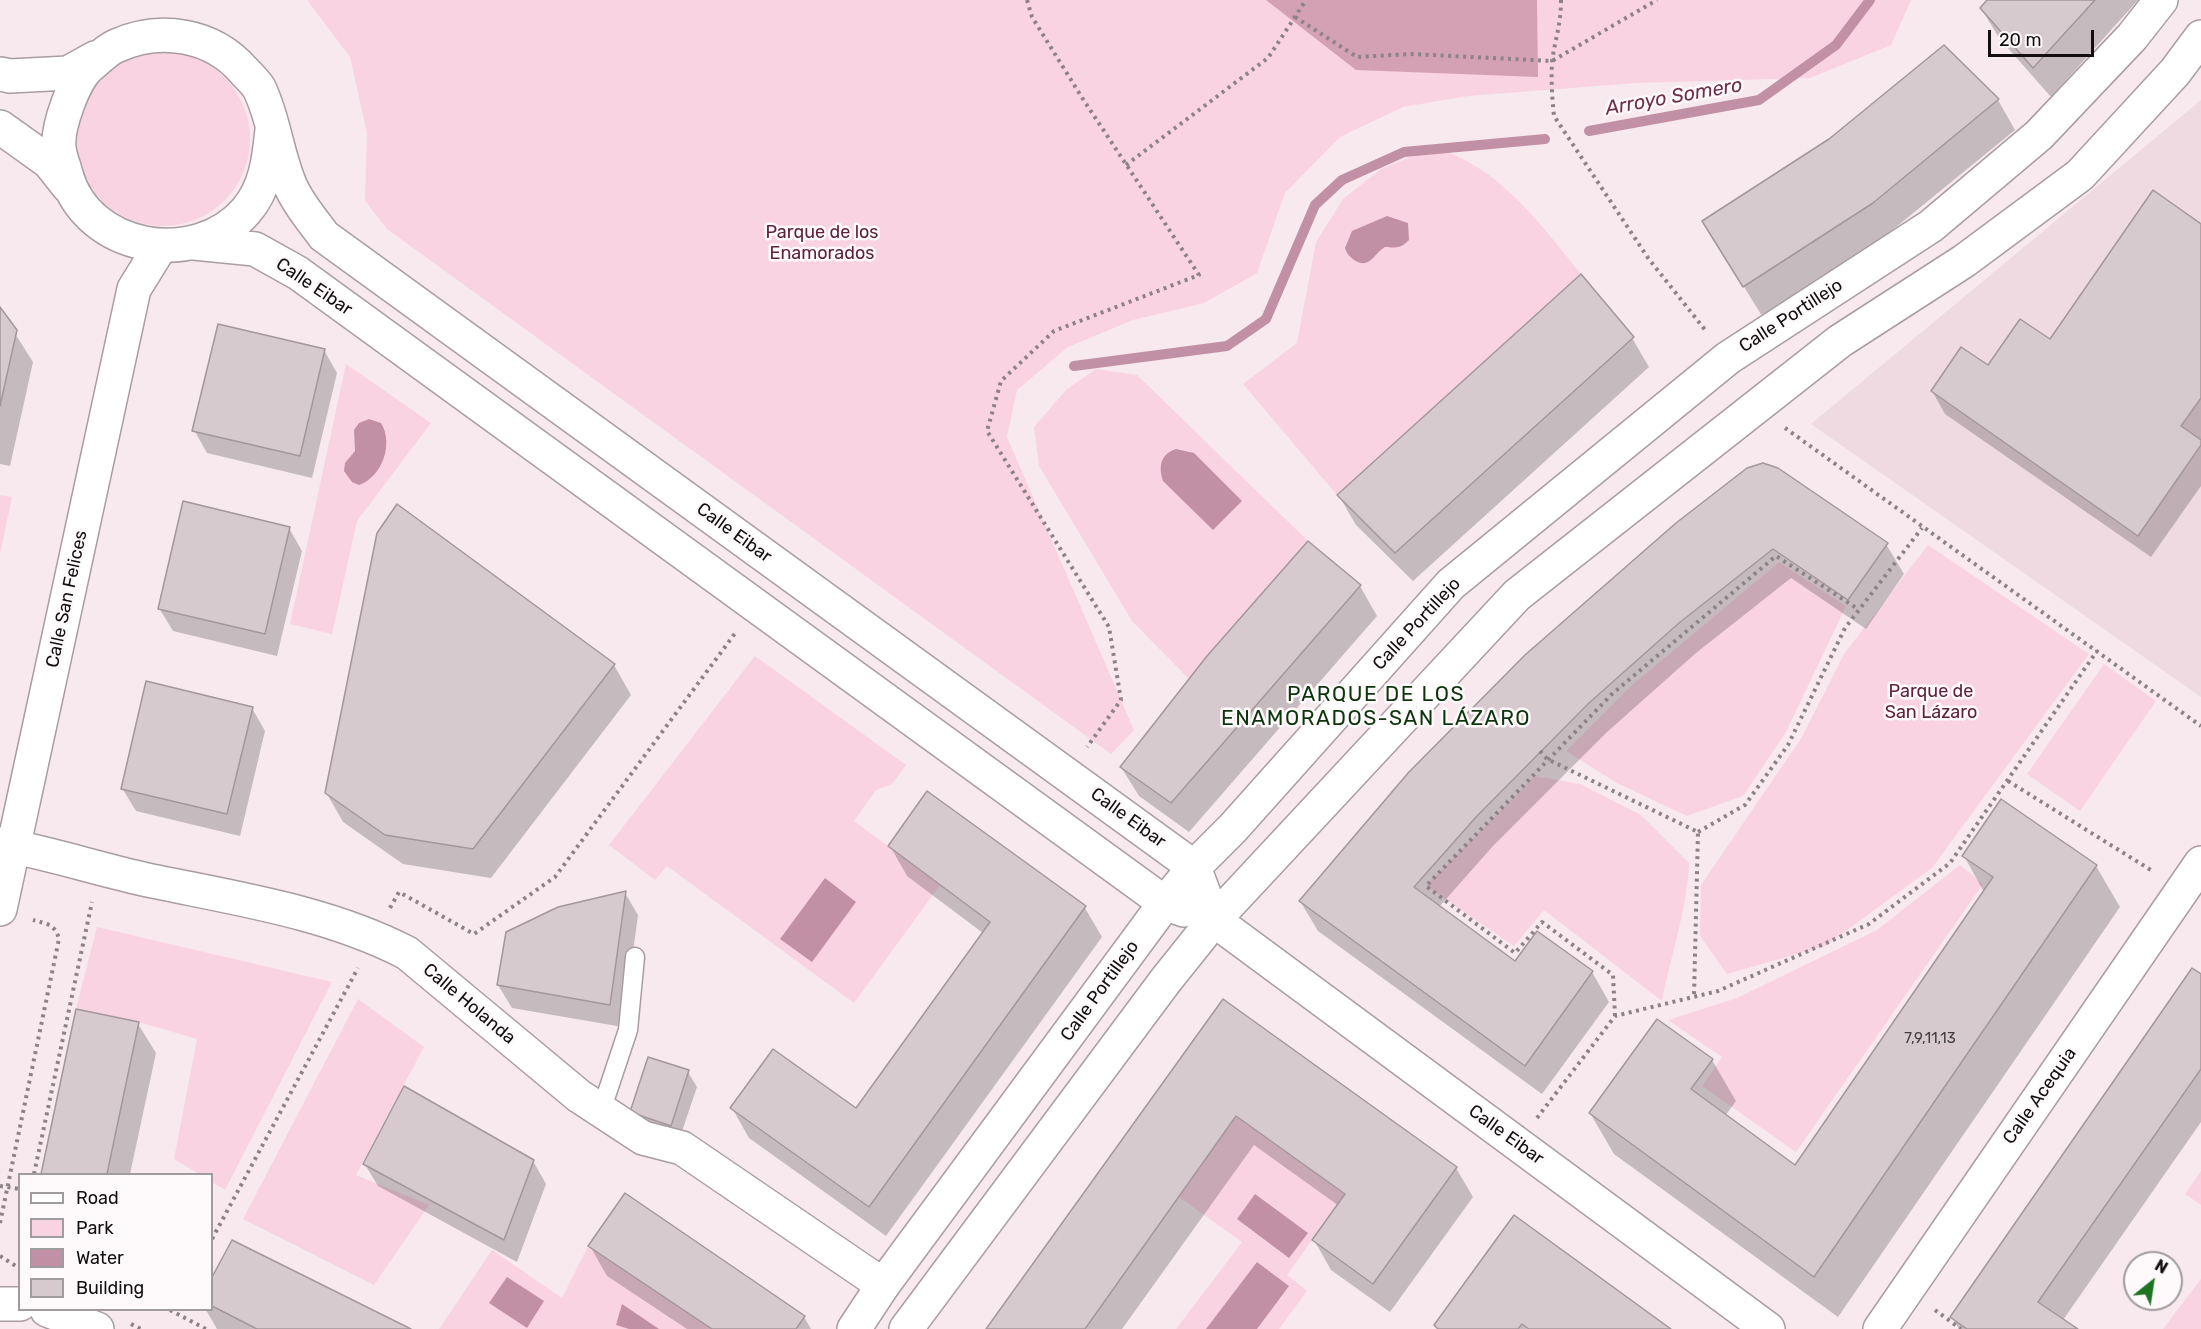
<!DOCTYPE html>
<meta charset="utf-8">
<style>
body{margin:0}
#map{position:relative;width:2201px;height:1329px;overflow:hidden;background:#f7e9ee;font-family:Rubik,sans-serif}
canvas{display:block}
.legend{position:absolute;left:18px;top:1173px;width:195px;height:138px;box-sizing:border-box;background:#fef9fb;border:2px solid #a09b9d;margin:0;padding:8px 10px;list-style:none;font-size:18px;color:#130f10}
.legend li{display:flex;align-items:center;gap:12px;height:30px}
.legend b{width:30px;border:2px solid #a09b9d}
.north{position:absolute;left:2123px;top:1251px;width:60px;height:60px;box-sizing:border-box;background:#fef9fb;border:2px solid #a09b9d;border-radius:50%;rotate:30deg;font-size:16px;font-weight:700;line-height:24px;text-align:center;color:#130f10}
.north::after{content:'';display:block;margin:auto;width:21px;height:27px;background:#1e7521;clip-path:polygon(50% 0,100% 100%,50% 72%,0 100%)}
.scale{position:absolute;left:1988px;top:30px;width:106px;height:27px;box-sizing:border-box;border:3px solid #130f10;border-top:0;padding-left:8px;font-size:18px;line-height:21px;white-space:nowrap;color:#130f10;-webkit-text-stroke:4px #fef9fb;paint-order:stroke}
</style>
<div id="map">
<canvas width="2201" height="1329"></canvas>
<ul class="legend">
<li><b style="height:8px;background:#fff"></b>Road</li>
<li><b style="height:16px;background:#fad3e2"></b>Park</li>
<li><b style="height:16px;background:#c290a4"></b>Water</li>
<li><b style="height:16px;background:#d7cacf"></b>Building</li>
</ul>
<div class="north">N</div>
<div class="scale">20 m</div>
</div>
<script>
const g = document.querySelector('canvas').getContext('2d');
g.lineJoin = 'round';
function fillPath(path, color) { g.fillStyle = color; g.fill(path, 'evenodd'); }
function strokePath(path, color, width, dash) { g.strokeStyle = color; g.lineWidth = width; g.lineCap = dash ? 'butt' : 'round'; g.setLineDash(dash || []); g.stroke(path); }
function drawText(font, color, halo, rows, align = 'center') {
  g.font = font + ' Rubik,sans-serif'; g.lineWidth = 5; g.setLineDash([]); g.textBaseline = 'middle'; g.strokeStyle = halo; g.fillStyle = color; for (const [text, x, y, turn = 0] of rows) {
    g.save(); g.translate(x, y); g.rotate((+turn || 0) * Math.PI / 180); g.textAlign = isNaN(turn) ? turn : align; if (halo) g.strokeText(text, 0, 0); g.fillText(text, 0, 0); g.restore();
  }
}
fillPath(new Path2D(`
 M 2201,100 L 2201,697 L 1811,424 Z`), '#efdae1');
fillPath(new Path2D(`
 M 307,0 L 1911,0 L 1891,45 L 1810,78 L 1636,83 L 1468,96 L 1403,107 L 1340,137 L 1285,193 L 1257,273 L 1204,303 L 1133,320 L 1068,347 L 1017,390 L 1007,437 L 1134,730 L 1111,754 L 387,229 L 365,201 L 367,133 L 350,57 Z
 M76 139a87 87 0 1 1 174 0a87 87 0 1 1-174 0Z
 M 1445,151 C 1504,173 1542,226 1581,274 L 1337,495 L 1243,384 L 1297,343 L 1316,242 L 1343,199 L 1381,169 L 1415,155 Z
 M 346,364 L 431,423 L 357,521 L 332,634 L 290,624 Z
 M 1096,369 L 1137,375 L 1308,541 L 1189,679 L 1132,621 L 1039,466 L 1034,427 L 1066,390 Z
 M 0,495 L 12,497 L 0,554 Z
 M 1928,545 L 2089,654 L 1932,868 L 1825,946 L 1727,974 L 1700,936 L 1701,885 L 1802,737 L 1844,654 Z
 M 1779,562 L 1846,606 L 1786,732 L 1743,796 L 1687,816 L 1617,783 L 1566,751 L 1631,686 Z
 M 755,656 L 906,765 L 892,784 L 876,790 L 854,821 L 940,885 L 854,1003 L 667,866 L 655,880 L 609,845 Z
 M 2104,664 L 2156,701 L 2080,811 L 2027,774 Z
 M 1535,776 L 1580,784 L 1641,815 L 1689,863 C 1687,910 1671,955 1662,1001 L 1544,910 L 1514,946 L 1426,886 Z
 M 1960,865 L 1983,884 L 1796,1152 L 1702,1086 L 1722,1057 L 1668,1020 L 1737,998 L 1877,930 Z
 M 97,927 L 332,982 L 225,1190 L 212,1182 L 212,1174 L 199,1174 L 174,1159 L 197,1039 L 139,1022 L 76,1009 Z
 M 358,999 L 424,1047 L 356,1175 L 429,1205 L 374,1285 L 243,1219 Z
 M 1236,1116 L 1345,1194 L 1287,1275 L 1307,1291 L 1279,1329 L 1176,1329 L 1242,1242 L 1179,1197 Z
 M 2201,1171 L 2201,1205 L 2185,1194 Z
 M 588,1246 L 712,1329 L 439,1329 L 492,1250 L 562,1298 Z
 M 2201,1279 L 2201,1329 L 2163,1329 Z`), '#fad3e2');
fillPath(new Path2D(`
 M 1266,0 L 1537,0 L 1538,77 L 1356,70 Z`), '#d3a0b4');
fillPath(new Path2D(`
 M 1387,216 L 1408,223 L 1409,240 C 1401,248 1397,248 1385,247 C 1373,254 1370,270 1354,260 C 1349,256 1347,254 1345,248 L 1352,231 Z
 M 369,419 L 381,423 C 394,444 382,477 359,485 L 352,482 L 344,471 L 345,463 L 355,451 L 354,430 L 359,423 Z
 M 1176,449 L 1194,453 L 1242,501 L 1213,530 L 1163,481 C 1158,466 1161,454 1176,449 Z
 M 825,878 L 856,902 L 812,962 L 780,939 Z
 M 1255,1194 L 1308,1233 L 1289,1258 L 1237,1219 Z
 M 1257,1262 L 1289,1286 L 1257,1329 L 1206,1329 Z
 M 507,1277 L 544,1301 L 527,1328 L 489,1303 Z
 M 622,1304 L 659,1329 L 629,1329 L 616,1325 Z`), '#c290a4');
fillPath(new Path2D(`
 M 1989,0 L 2138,0 L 2051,97 L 1999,38 L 1981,8 Z
 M 1944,47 L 1998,100 L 2015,130 L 1890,232 L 1762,316 L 1704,222 L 1830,141 Z
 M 2201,226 L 2201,486 L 2151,557 L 1945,414 L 1932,391 L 2050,341 Z
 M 0,310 L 33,362 L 10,466 L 0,464 Z
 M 1632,338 L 1649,367 L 1413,581 L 1356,525 L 1339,496 Z
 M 324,350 L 337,373 L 312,478 L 207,453 L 194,430 Z
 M 1677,524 L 1886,544 L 1904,574 L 1866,629 L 1791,578 L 1696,653 L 1606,733 L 1493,846 L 1439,907 L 1516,963 L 1592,972 L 1609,1002 L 1542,1094 L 1318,931 L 1300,901 L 1496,684 L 1565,620 Z
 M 289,528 L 302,551 L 277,656 L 173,631 L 159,608 Z
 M 1360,586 L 1377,616 L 1189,832 L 1139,796 L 1121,767 Z
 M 614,665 L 631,695 L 491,878 L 403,864 L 343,822 L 326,792 Z
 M 252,708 L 265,731 L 240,836 L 136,811 L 122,788 Z
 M 927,794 L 1085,908 L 1102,937 L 886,1236 L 749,1138 L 732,1108 L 856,1110 L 983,933 L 907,876 L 890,846 Z
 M 1964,856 L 2096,866 L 2120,907 L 1838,1317 L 1614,1154 L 1590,1113 L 1712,1060 L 1736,1101 L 1725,1116 L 1795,1167 L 1984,892 Z
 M 625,893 L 638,915 L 623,1027 L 512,1008 L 498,985 Z
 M 2201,976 L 2201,1122 L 2063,1320 L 2075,1329 L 1959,1329 L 1952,1317 Z
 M 1223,1001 L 1456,1168 L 1473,1197 L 1390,1312 L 1331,1270 L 1314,1240 L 1339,1206 L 1254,1145 L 1122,1329 L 987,1329 Z
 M 77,1011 L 138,1024 L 156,1053 L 130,1174 L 43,1174 Z
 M 688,1072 L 697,1087 L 679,1140 L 641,1127 L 632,1112 Z
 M 533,1161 L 546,1184 L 517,1262 L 378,1186 L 364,1163 Z
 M 1514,1217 L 1668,1329 L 1437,1329 L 1435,1325 Z
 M 233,1242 L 407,1329 L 217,1329 L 206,1310 L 212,1310 L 212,1280 Z
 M 590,1246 L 804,1317 L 811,1329 L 687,1329 L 607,1276 Z`), '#0003');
strokePath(new Path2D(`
 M 1589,131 L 1759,100 L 1836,45 L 1870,0
 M 1074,366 L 1227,346 L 1266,319 L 1315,205 L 1342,180 L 1404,152 L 1545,139`), '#c290a4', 10);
const building = new Path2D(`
 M 1987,0 L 2095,0 L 2033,68 L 1980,8 Z
 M 1944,45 L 1999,99 L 1873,203 L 1743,287 L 1702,221 L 1829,139 Z
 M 2153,190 L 2201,224 L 2201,398 L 2181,426 L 2201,440 L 2201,445 L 2138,536 L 1931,391 L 1961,347 L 1988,365 L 2020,319 L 2050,339 Z
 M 1581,274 L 1634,337 L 1395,553 L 1337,495 Z
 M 0,307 L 17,330 L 0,406 Z
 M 218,324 L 325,349 L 300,456 L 192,431 Z
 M 1763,463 L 1778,468 L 1888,543 L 1848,600 L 1773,549 L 1679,623 L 1589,703 L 1477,816 L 1414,887 L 1515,961 L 1537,931 L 1593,971 L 1525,1066 L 1299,901 L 1409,772 L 1525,655 L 1676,523 L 1747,468 Z
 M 183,501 L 290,527 L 265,634 L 158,609 Z
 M 397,504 L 615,664 L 473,849 L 385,835 L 325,793 L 377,533 Z
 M 1308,541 L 1361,585 L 1171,803 L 1120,767 L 1207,656 Z
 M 146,681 L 253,707 L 227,814 L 121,789 Z
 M 927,791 L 1086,906 L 869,1207 L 730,1108 L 773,1049 L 856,1108 L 990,922 L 888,846 Z
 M 2001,799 L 2097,865 L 1814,1277 L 1589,1113 L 1657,1019 L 1713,1059 L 1691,1089 L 1795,1165 L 1993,877 L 1962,856 Z
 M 626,891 L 610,1005 L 497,985 L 506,932 L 558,907 Z
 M 2192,968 L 2201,974 L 2201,1069 L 2038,1302 L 2078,1329 L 1967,1329 L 1950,1317 Z
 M 1223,999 L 1457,1167 L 1373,1284 L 1312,1240 L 1345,1194 L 1236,1116 L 1085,1329 L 986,1329 Z
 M 76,1009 L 139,1022 L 107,1174 L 41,1174 Z
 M 648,1057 L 689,1070 L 671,1126 L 630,1112 Z
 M 404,1086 L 534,1160 L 504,1240 L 363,1164 Z
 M 625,1193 L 805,1316 L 796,1329 L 712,1329 L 588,1246 Z
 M 1514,1215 L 1671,1329 L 1529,1329 L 1522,1324 L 1518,1329 L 1438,1329 L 1434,1325 Z
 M 232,1240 L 411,1329 L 257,1329 L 212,1306 L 212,1277 Z`);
fillPath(building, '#d7cacf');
strokePath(building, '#a3979b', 1.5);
const service = new Path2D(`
 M 601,1111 L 628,1030 L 635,957`);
const minor = new Path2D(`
 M 0,844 C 48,853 95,868 143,879 C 232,898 326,911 407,953 L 579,1096 L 643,1138 L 682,1148 L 883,1285
 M 0,909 L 134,289 L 160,247
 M 1214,920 L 1768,1329
 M 0,1304 L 20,1304
 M 47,1310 L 97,1329
 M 1880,1329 L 2201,863`);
const secondary = new Path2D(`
 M 0,74 L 10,76 L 68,73 L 95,58
 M 0,127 L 49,162 L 68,186
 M 272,130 C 269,159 266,188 246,211 C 195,269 87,251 66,174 C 64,166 60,157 59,148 C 57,127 74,78 91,65 C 98,59 107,50 116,46 C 160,26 212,34 244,71 C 249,76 255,82 259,88 C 274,118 277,156 291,187 C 299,205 313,221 324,236 L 1194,867 L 1214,920
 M 194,243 L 255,249 L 298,273 L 1165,903 L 1184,910
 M 854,1329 L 883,1285 L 1165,903 L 1194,867 L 1233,828 L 1451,584 L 1728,358 L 1931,226 L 2039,135 L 2132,37 L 2161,0
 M 906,1329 L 1166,980 L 1214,920 L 1517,595 L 1840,341 L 1964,261 L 2080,175 L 2175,72 L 2201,37`);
strokePath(service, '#aa9da2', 21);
strokePath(minor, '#aa9da2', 36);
strokePath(secondary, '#aa9da2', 36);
strokePath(new Path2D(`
 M 1027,0 L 1032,17 L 1081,96 L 1199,275 L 1054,331 L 1001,381 L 987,431 L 1109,627 L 1121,700 L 1087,747
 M 1561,0 C 1561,25 1555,39 1552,62 C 1551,80 1552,98 1554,116 L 1648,258 L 1706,331
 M 1295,17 L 1357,57 L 1411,54 L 1552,61 L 1657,0
 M 1126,165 L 1268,58 L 1306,0
 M 1785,428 L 2201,726
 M 1540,751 L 1547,759 L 1698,832 L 1694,996
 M 2008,781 L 2154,872
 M 1698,832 L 1745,805 L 1788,745 L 1845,628 L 1922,528
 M 390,908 L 399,892 L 474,934 L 555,877 L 736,632
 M 1615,1016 L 1613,975 L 1542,922 L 1515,953 L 1426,886 L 1612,694 L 1776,556 L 1858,609
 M 1537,1118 L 1615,1016 L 1718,991 L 1869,924 L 1950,863 L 2097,651
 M 34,1174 L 92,902
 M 0,1186 L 20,1189
 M 0,1223 L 59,939 C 55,924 47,924 33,920
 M 20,1229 L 20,1235
 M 212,1239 L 358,968
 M 0,1256 L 19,1268
 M 170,1310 L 206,1329
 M 1935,1310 L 1961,1329
 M 131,1324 L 141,1329`), '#8d8386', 4, [3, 4.5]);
strokePath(service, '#fff', 18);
strokePath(minor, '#fff', 33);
strokePath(secondary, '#fff', 33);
drawText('15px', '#443e40', null, [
 ["7,9,11,13",1930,1039]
]);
drawText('18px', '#5e213e', '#fef9fb', [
 ["Parque de los",822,233],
 ["Enamorados",822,254],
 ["Parque de",1931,692],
 ["San Lázaro",1931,713]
]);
drawText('18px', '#130f10', '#fef9fb', [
 ["Calle Eibar",314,287,34],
 ["Calle Portillejo",1791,316,-33],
 ["Calle Eibar",734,533,36],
 ["Calle San Felices",67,599,-78],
 ["Calle Portillejo",1417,624,-47],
 ["Calle Eibar",1128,818,36],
 ["Calle Portillejo",1100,991,-54],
 ["Calle Holanda",469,1004,40],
 ["Calle Acequia",2040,1096,-55],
 ["Calle Eibar",1506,1135,36]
]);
drawText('italic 20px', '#6e2f4c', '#fef9fb', [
 ["Arroyo Somero",1674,97,-10]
]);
g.letterSpacing = '1.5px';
drawText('21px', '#0c350d', '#fef9fb', [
 ["PARQUE DE LOS",1376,695],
 ["ENAMORADOS-SAN LÁZARO",1376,719]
]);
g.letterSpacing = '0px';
</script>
